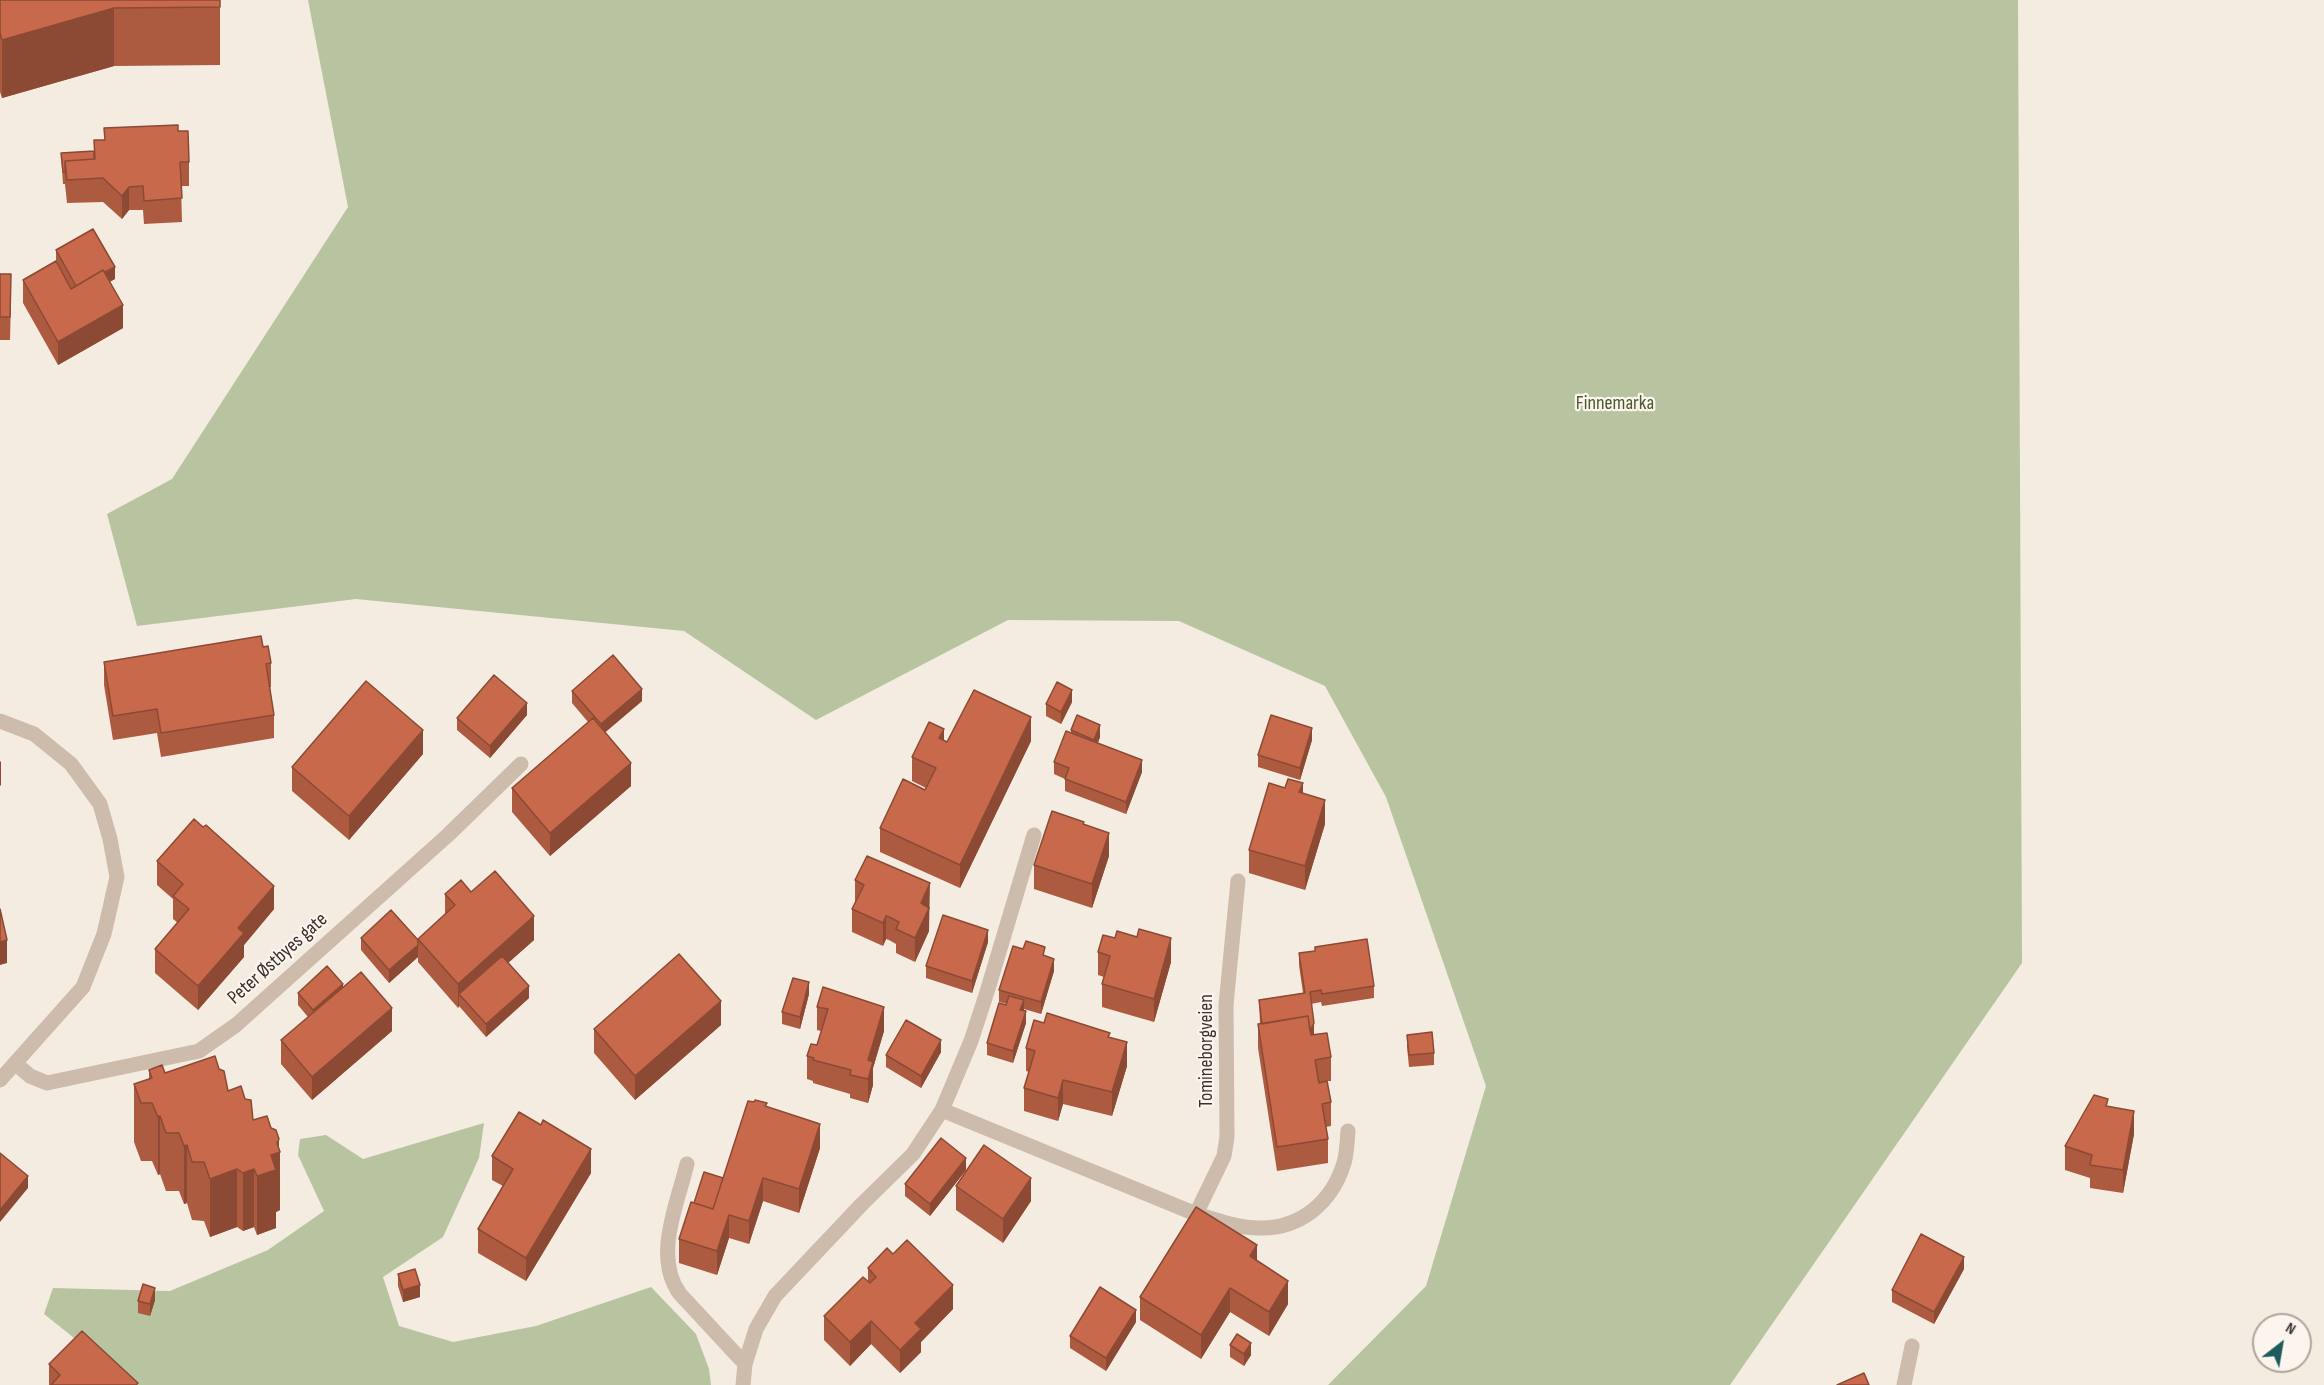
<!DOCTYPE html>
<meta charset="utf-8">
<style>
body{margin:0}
#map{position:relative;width:2324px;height:1385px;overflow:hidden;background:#f4ebe1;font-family:"Sofia Sans Condensed",sans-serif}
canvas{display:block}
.north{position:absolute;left:2252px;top:1313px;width:60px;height:60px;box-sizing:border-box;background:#fbf5ee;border:2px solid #aea6a0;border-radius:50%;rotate:31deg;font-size:16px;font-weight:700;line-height:24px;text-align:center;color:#3b302b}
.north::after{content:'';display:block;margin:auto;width:21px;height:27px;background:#1f5a5e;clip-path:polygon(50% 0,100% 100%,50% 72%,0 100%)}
</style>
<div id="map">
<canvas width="2324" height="1385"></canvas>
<div class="north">N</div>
</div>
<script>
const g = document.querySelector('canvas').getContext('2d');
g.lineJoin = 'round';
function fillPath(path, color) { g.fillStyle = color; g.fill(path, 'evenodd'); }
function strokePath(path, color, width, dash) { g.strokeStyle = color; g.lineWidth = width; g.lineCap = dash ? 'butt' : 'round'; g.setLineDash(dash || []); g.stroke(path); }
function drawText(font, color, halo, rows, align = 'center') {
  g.font = font + ' "Sofia Sans Condensed",sans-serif'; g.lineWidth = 4.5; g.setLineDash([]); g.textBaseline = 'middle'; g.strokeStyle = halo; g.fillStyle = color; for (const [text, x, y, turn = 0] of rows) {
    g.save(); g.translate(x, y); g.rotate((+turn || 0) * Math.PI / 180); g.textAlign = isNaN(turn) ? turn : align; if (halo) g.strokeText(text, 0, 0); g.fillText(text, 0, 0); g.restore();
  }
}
fillPath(new Path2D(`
 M 308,0 L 2018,0 L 2022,963 L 1730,1385 L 1328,1385 L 1426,1286 L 1486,1086 L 1386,797 L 1325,686 L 1179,621 L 1008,620 L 816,720 L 684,631 L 356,599 L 137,626 L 107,514 L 172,479 L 348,207 Z
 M 484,1123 L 479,1158 L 443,1237 L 383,1277 L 399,1326 L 453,1342 L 536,1326 L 651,1287 L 696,1334 L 709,1369 L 711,1385 L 133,1385 L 44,1314 L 53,1288 L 170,1291 L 268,1250 L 324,1211 L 298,1155 L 300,1139 L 326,1135 L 363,1159 Z`), '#b8c4a0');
strokePath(new Path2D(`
 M 0,721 L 34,734 L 71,764 L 100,804 L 110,839 L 117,877 L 104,934 L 83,987 L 0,1080
 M 16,1064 L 30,1076 L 47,1083 L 199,1051 L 236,1025 L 448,835 L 521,764
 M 942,1110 L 1196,1214 C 1217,1220 1237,1228 1259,1228 C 1301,1229 1332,1202 1344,1163 C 1347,1153 1347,1142 1348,1131
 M 687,1164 C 677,1205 653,1257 680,1294 L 745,1364
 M 1196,1214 L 1224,1156 L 1227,1137 L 1226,1005 L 1238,881
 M 743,1385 L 745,1364 L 756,1329 L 775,1296 L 862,1204 L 913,1154 L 942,1110 L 971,1041 L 987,992 L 1034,835
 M 1904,1385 L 1912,1346`), '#cdbbac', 15);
fillPath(new Path2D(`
 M 0,0 L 220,0 L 220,65 L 114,66 L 2,98 L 0,92 Z
 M 178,131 L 189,162 L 189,186 L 181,186 L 182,222 L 144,224 L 143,210 L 129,210 L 122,219 L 103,202 L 67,203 L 65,184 L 63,184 L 61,153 L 94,151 L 94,140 L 104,140 Z
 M 56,250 L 115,279 L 110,281 L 123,328 L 58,365 L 23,303 L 23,280 L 56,261 Z
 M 0,274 L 11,298 L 10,340 L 0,340 Z
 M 263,647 L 271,663 L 271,687 L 270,687 L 274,715 L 274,738 L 161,757 L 157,733 L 113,740 L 104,685 L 104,662 Z
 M 572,691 L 642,701 L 605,732 L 631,786 L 550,856 L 512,812 L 512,788 L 588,722 L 572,703 Z
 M 1072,702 L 1061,724 L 1046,716 L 1046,704 Z
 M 527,715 L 490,758 L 457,730 L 457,718 Z
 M 1071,730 L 1100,737 L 1098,743 L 1142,772 L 1126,814 L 1065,791 L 1065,779 L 1054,774 L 1054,762 L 1071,733 Z
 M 944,740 L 947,742 L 1031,741 L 960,888 L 880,852 L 880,828 L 925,790 L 926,788 L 912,781 L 912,757 Z
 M 1312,740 L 1300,780 L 1258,767 L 1258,755 Z
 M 423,754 L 349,840 L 292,791 L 292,767 Z
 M 1303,793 L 1325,824 L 1305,890 L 1249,873 L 1249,850 Z
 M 1109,856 L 1092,908 L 1034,889 L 1034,865 Z
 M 157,861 L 274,909 L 244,945 L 244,957 L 198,1010 L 155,973 L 155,949 L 178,923 L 173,919 L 173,899 L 157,885 Z
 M 855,880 L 930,907 L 929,909 L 929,931 L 915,962 L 896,953 L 896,944 L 889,940 L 886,939 L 883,946 L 852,932 L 852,909 L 855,904 Z
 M 471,892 L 534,940 L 508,963 L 529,998 L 486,1037 L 459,1006 L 458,1008 L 418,962 L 418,957 L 389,983 L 361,950 L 361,938 L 418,940 L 445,914 L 445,894 Z
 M 988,942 L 972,993 L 926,978 L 926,966 Z
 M 1098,952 L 1171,962 L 1154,1022 L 1102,1007 L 1102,984 L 1104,977 L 1098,975 Z
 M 1299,953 L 1374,986 L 1374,998 L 1322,1006 L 1321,1002 L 1311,1004 L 1314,1035 L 1331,1057 L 1331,1081 L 1327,1081 L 1331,1102 L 1331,1126 L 1326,1127 L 1328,1139 L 1328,1163 L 1277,1171 L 1258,1048 L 1258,1024 L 1260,1024 L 1259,1000 L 1303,993 L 1299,965 Z
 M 1045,956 L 1054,971 L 1041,1014 L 1024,1009 L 1026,1023 L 1013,1063 L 987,1055 L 987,1043 L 1007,1004 L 999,1002 L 999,990 Z
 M 343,987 L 392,1031 L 312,1100 L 281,1064 L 281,1040 L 308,1017 L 298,1005 L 298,993 Z
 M 823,987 L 884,1031 L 873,1068 L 873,1085 L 868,1103 L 850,1098 L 850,1094 L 813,1083 L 813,1081 L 807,1079 L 807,1056 L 817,1045 L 821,1031 L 817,1030 L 817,1007 Z
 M 809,994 L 800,1029 L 782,1024 L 782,1012 Z
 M 1044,1023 L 1110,1037 L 1127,1066 L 1112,1116 L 1063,1104 L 1058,1121 L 1024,1111 L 1024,1088 L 1029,1072 L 1026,1071 L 1026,1048 Z
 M 721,1025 L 635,1100 L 594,1053 L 594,1029 Z
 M 1407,1035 L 1434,1053 L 1434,1065 L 1409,1067 L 1407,1047 Z
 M 941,1052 L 921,1088 L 886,1067 L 886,1055 Z
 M 149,1070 L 165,1073 L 228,1091 L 279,1148 L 280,1210 L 276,1212 L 276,1228 L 257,1235 L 254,1227 L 243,1231 L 237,1227 L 210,1237 L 204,1221 L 192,1220 L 187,1203 L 184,1204 L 179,1191 L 166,1191 L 160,1174 L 158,1175 L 152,1161 L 141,1161 L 134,1142 L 134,1084 L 149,1079 Z
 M 767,1106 L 820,1148 L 799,1213 L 763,1201 L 749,1244 L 729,1238 L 717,1275 L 679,1263 L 679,1239 L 723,1178 Z
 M 2108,1106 L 2134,1134 L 2123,1193 L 2090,1188 L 2090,1178 L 2065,1170 L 2065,1146 Z
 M 541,1125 L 591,1173 L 526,1281 L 478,1253 L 478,1229 L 503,1186 L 492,1180 L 492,1156 Z
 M 966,1170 L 930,1216 L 905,1196 L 905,1184 Z
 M 956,1186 L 1031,1201 L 1003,1243 L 956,1210 Z
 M 1257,1261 L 1288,1304 L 1269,1336 L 1230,1312 L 1201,1359 L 1140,1320 L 1140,1297 Z
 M 868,1268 L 953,1309 L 921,1342 L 921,1352 L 900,1373 L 871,1344 L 850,1366 L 824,1340 L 824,1316 L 868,1281 Z
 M 1964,1269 L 1934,1324 L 1892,1302 L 1892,1290 Z
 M 398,1274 L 420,1297 L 403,1302 L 398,1286 Z
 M 155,1300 L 150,1316 L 138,1313 L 138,1301 Z
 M 1136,1322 L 1106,1371 L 1070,1348 L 1070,1336 Z
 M 1230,1345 L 1251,1355 L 1244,1366 L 1230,1357 Z
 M 49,1364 L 138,1385 L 49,1385 Z`), '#ac5a40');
fillPath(new Path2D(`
 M 114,8 L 114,66 L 2,98 L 2,40 Z
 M 129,187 L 129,210 L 122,219 L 122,196 Z
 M 115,267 L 115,279 L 77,300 L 77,288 Z
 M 123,305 L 123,328 L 58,365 L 58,342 Z
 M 642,689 L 642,701 L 601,736 L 601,724 Z
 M 1072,690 L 1072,702 L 1061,724 L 1061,712 Z
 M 527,703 L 527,715 L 490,758 L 490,746 Z
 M 1031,717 L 1031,741 L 960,888 L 960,865 Z
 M 1100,725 L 1100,737 L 1094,752 L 1094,740 Z
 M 1312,728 L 1312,740 L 1300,780 L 1300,768 Z
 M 944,729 L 944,753 L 939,738 Z
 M 423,730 L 423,754 L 349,840 L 349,816 Z
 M 1142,760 L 1142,772 L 1126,814 L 1126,802 Z
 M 1,761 L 1,785 L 0,786 L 0,762 Z
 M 631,763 L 631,786 L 550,856 L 550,833 Z
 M 1303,783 L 1303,806 L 1299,792 Z
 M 1325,800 L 1325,824 L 1305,890 L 1305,866 Z
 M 1109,833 L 1109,856 L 1092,908 L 1092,884 Z
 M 930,883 L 929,931 L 915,962 L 915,938 L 921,903 Z
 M 274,886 L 274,909 L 244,945 L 244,957 L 198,1010 L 198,986 L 238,928 Z
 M 534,916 L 534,940 L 465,1001 L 459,994 L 459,1006 L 458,1008 L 458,984 Z
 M 886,916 L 886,939 L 883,946 L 883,923 Z
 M 988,930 L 988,942 L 972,993 L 972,981 Z
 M 1171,938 L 1171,962 L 1154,1022 L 1154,999 Z
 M 7,940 L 7,963 L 0,965 L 0,942 Z
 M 418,945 L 418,957 L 389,983 L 389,970 Z
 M 1054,959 L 1054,971 L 1041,1014 L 1041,1002 Z
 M 809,982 L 809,994 L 800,1029 L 800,1017 Z
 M 343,984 L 343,996 L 313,1022 L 313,1010 Z
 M 529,986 L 529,998 L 486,1037 L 486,1024 Z
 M 1024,1000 L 1024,1012 L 1020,1010 Z
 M 721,1001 L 721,1025 L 635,1100 L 635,1076 Z
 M 884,1007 L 884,1031 L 873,1068 L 873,1085 L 868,1103 L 868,1060 Z
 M 392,1008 L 392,1031 L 312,1100 L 312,1077 Z
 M 1026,1011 L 1026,1023 L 1013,1063 L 1013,1051 Z
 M 1314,1023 L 1314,1035 L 1309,1045 L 1309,1033 Z
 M 941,1040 L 941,1052 L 921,1088 L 921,1076 Z
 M 1127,1042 L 1127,1066 L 1112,1116 L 1112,1092 Z
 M 1063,1080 L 1063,1104 L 1058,1121 L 1058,1098 Z
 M 2134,1111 L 2134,1134 L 2123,1193 L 2123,1170 Z
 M 160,1116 L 160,1174 L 158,1175 L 158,1117 Z
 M 820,1124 L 820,1148 L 799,1213 L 799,1189 Z
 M 279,1139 L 279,1152 L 280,1152 L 280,1210 L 276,1212 L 276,1228 L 257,1235 L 257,1176 L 271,1155 Z
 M 187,1145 L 187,1203 L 184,1204 L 184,1146 Z
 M 591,1149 L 591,1173 L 526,1281 L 526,1258 Z
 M 966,1158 L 966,1170 L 930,1216 L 930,1204 Z
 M 237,1169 L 237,1227 L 210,1237 L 210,1179 Z
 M 254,1169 L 254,1227 L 243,1231 L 243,1173 Z
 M 28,1176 L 28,1188 L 0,1222 L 0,1210 Z
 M 763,1178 L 763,1201 L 749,1244 L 749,1221 Z
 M 1031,1178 L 1031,1201 L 1003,1243 L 1003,1219 Z
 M 729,1215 L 729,1238 L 717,1275 L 717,1251 Z
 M 1257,1245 L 1257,1269 L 1250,1256 Z
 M 1964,1257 L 1964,1269 L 1934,1324 L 1934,1312 Z
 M 1288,1281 L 1288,1304 L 1269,1336 L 1269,1312 Z
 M 420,1285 L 420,1297 L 403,1302 L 403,1290 Z
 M 953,1285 L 953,1309 L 921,1342 L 921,1352 L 900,1373 L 900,1350 L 915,1323 Z
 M 155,1288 L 155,1300 L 150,1316 L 150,1304 Z
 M 1230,1288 L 1230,1312 L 1201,1359 L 1201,1335 Z
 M 1136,1310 L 1136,1322 L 1106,1371 L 1106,1358 Z
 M 871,1321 L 871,1344 L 850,1366 L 850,1342 Z
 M 1251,1343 L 1251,1355 L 1244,1366 L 1244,1354 Z`), '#8c4a34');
const building = new Path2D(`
 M 0,0 L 220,0 L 220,7 L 114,8 L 2,40 L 0,33 Z
 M 178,125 L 178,131 L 188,131 L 189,162 L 180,162 L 182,198 L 144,201 L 143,186 L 129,187 L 122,196 L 103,178 L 67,180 L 65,161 L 95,159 L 94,140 L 105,140 L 104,128 Z
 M 94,151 L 94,159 L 65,161 L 65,172 L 63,172 L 61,153 Z
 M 93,229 L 115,267 L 105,272 L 103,270 L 76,286 L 56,250 Z
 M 56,261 L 71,289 L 103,270 L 123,305 L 58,342 L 23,280 Z
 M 0,274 L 11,274 L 10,317 L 0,317 Z
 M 261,636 L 263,647 L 268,646 L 271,663 L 266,664 L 274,715 L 161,733 L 157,709 L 113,716 L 104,662 Z
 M 613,655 L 642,689 L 601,724 L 572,691 Z
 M 494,675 L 527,703 L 490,746 L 457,718 Z
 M 366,681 L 423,730 L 349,816 L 292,767 Z
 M 1057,682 L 1072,690 L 1061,712 L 1046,704 Z
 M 974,690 L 1031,717 L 960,865 L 880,828 L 903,779 L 925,790 L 936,768 L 912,757 L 929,722 L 944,729 L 939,738 L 947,742 Z
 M 1077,715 L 1100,725 L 1094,740 L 1071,730 Z
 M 1271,715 L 1312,728 L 1300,768 L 1258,755 Z
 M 593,718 L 631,763 L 550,833 L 512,788 Z
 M 1066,731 L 1142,760 L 1126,802 L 1065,779 L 1069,768 L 1054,762 Z
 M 1288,779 L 1303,783 L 1299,792 L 1325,800 L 1305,866 L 1249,850 L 1269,783 L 1285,788 Z
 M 1052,811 L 1084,822 L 1083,824 L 1109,833 L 1092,884 L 1034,865 Z
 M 194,819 L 203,827 L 206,825 L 274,886 L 238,928 L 244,933 L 198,986 L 155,949 L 189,909 L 173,896 L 183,884 L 157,861 Z
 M 867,856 L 930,883 L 921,903 L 929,908 L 915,938 L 896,929 L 899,922 L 889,917 L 886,916 L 883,923 L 852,909 L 864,885 L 855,880 Z
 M 495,871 L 534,916 L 458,984 L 418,939 L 455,905 L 445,894 L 461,880 L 471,892 Z
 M 0,909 L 7,940 L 0,942 Z
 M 391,910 L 418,940 L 418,945 L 389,970 L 361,938 Z
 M 943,915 L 988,930 L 972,981 L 926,966 Z
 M 1139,929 L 1171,938 L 1154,999 L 1102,984 L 1110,956 L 1098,952 L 1103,935 L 1115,938 L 1117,931 L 1137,937 Z
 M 1367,939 L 1374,986 L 1322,994 L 1321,990 L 1310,992 L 1314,1023 L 1310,1031 L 1308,1016 L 1262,1024 L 1259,1000 L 1305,993 L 1299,953 L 1315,951 L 1315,947 Z
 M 1026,941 L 1045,947 L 1043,955 L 1054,959 L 1041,1002 L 999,990 L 1013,946 L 1023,949 Z
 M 679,954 L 721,1001 L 635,1076 L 594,1029 Z
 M 502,956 L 529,986 L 486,1024 L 459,994 Z
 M 327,966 L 343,984 L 313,1010 L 298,993 Z
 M 361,972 L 392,1008 L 312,1077 L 281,1040 Z
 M 793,978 L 809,982 L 800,1017 L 782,1012 Z
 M 823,987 L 884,1007 L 868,1060 L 873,1062 L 868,1079 L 850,1075 L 851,1070 L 813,1060 L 814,1058 L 807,1056 L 811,1044 L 817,1045 L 828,1009 L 817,1007 Z
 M 1009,996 L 1024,1000 L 1020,1010 L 1026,1011 L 1013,1051 L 987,1043 L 999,1003 L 1006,1005 Z
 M 1047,1013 L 1110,1033 L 1108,1037 L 1127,1042 L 1112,1092 L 1063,1080 L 1058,1098 L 1024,1088 L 1035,1051 L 1026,1048 L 1034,1020 L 1044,1023 Z
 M 1308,1016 L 1311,1035 L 1327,1033 L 1331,1057 L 1315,1060 L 1319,1083 L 1327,1081 L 1331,1102 L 1322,1104 L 1328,1139 L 1277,1147 L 1258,1024 Z
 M 906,1020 L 941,1040 L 921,1076 L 886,1055 Z
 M 1432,1032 L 1434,1053 L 1409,1055 L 1407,1035 Z
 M 215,1056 L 219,1069 L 224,1071 L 228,1091 L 241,1086 L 245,1099 L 251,1100 L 253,1120 L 267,1116 L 271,1128 L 276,1130 L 279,1139 L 277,1143 L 280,1152 L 271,1155 L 276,1170 L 257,1176 L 254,1169 L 243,1173 L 237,1169 L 210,1179 L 204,1162 L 192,1162 L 187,1145 L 184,1146 L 179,1133 L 166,1133 L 160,1116 L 158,1117 L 152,1103 L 141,1103 L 134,1084 L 152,1078 L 149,1070 L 162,1065 L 165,1073 Z
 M 2094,1095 L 2108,1099 L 2106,1106 L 2134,1111 L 2123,1170 L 2090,1165 L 2092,1155 L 2065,1146 Z
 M 755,1100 L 767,1103 L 765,1106 L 820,1124 L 799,1189 L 763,1178 L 749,1221 L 729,1215 L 717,1251 L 679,1239 L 691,1202 L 713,1209 L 748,1101 L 754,1102 Z
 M 519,1112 L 541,1125 L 543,1120 L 591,1149 L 526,1258 L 478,1229 L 513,1169 L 492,1156 Z
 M 941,1138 L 966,1158 L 930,1204 L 905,1184 Z
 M 984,1145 L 1031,1178 L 1003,1219 L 956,1186 Z
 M 0,1153 L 28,1176 L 0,1210 Z
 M 704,1172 L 723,1178 L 713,1209 L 694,1203 Z
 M 1196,1207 L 1257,1245 L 1250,1256 L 1288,1281 L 1269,1312 L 1230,1288 L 1201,1335 L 1140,1297 Z
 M 1921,1234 L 1964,1257 L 1934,1312 L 1892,1290 Z
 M 907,1240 L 953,1285 L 915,1323 L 921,1329 L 900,1350 L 871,1321 L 850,1342 L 824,1316 L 863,1277 L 870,1283 L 876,1277 L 868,1268 L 887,1248 L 893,1254 Z
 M 415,1269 L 420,1285 L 403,1290 L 398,1274 Z
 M 143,1284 L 155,1288 L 150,1304 L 138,1301 Z
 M 1100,1287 L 1136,1310 L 1106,1358 L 1070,1336 Z
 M 82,1331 L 138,1383 L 136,1385 L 51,1385 L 60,1375 L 49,1364 Z
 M 1237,1334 L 1251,1343 L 1244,1354 L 1230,1345 Z
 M 1864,1373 L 1869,1385 L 1837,1385 Z`);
fillPath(building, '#c8694b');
strokePath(building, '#8c4a34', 1.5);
drawText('20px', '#4a5a2e', '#fbf5ee', [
 ["Finnemarka",1615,404]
]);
drawText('20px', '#3b302b', '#fbf5ee', [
 ["Peter Østbyes gate",278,959,-42],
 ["Tomineborgveien",1207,1051,-90]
]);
</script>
